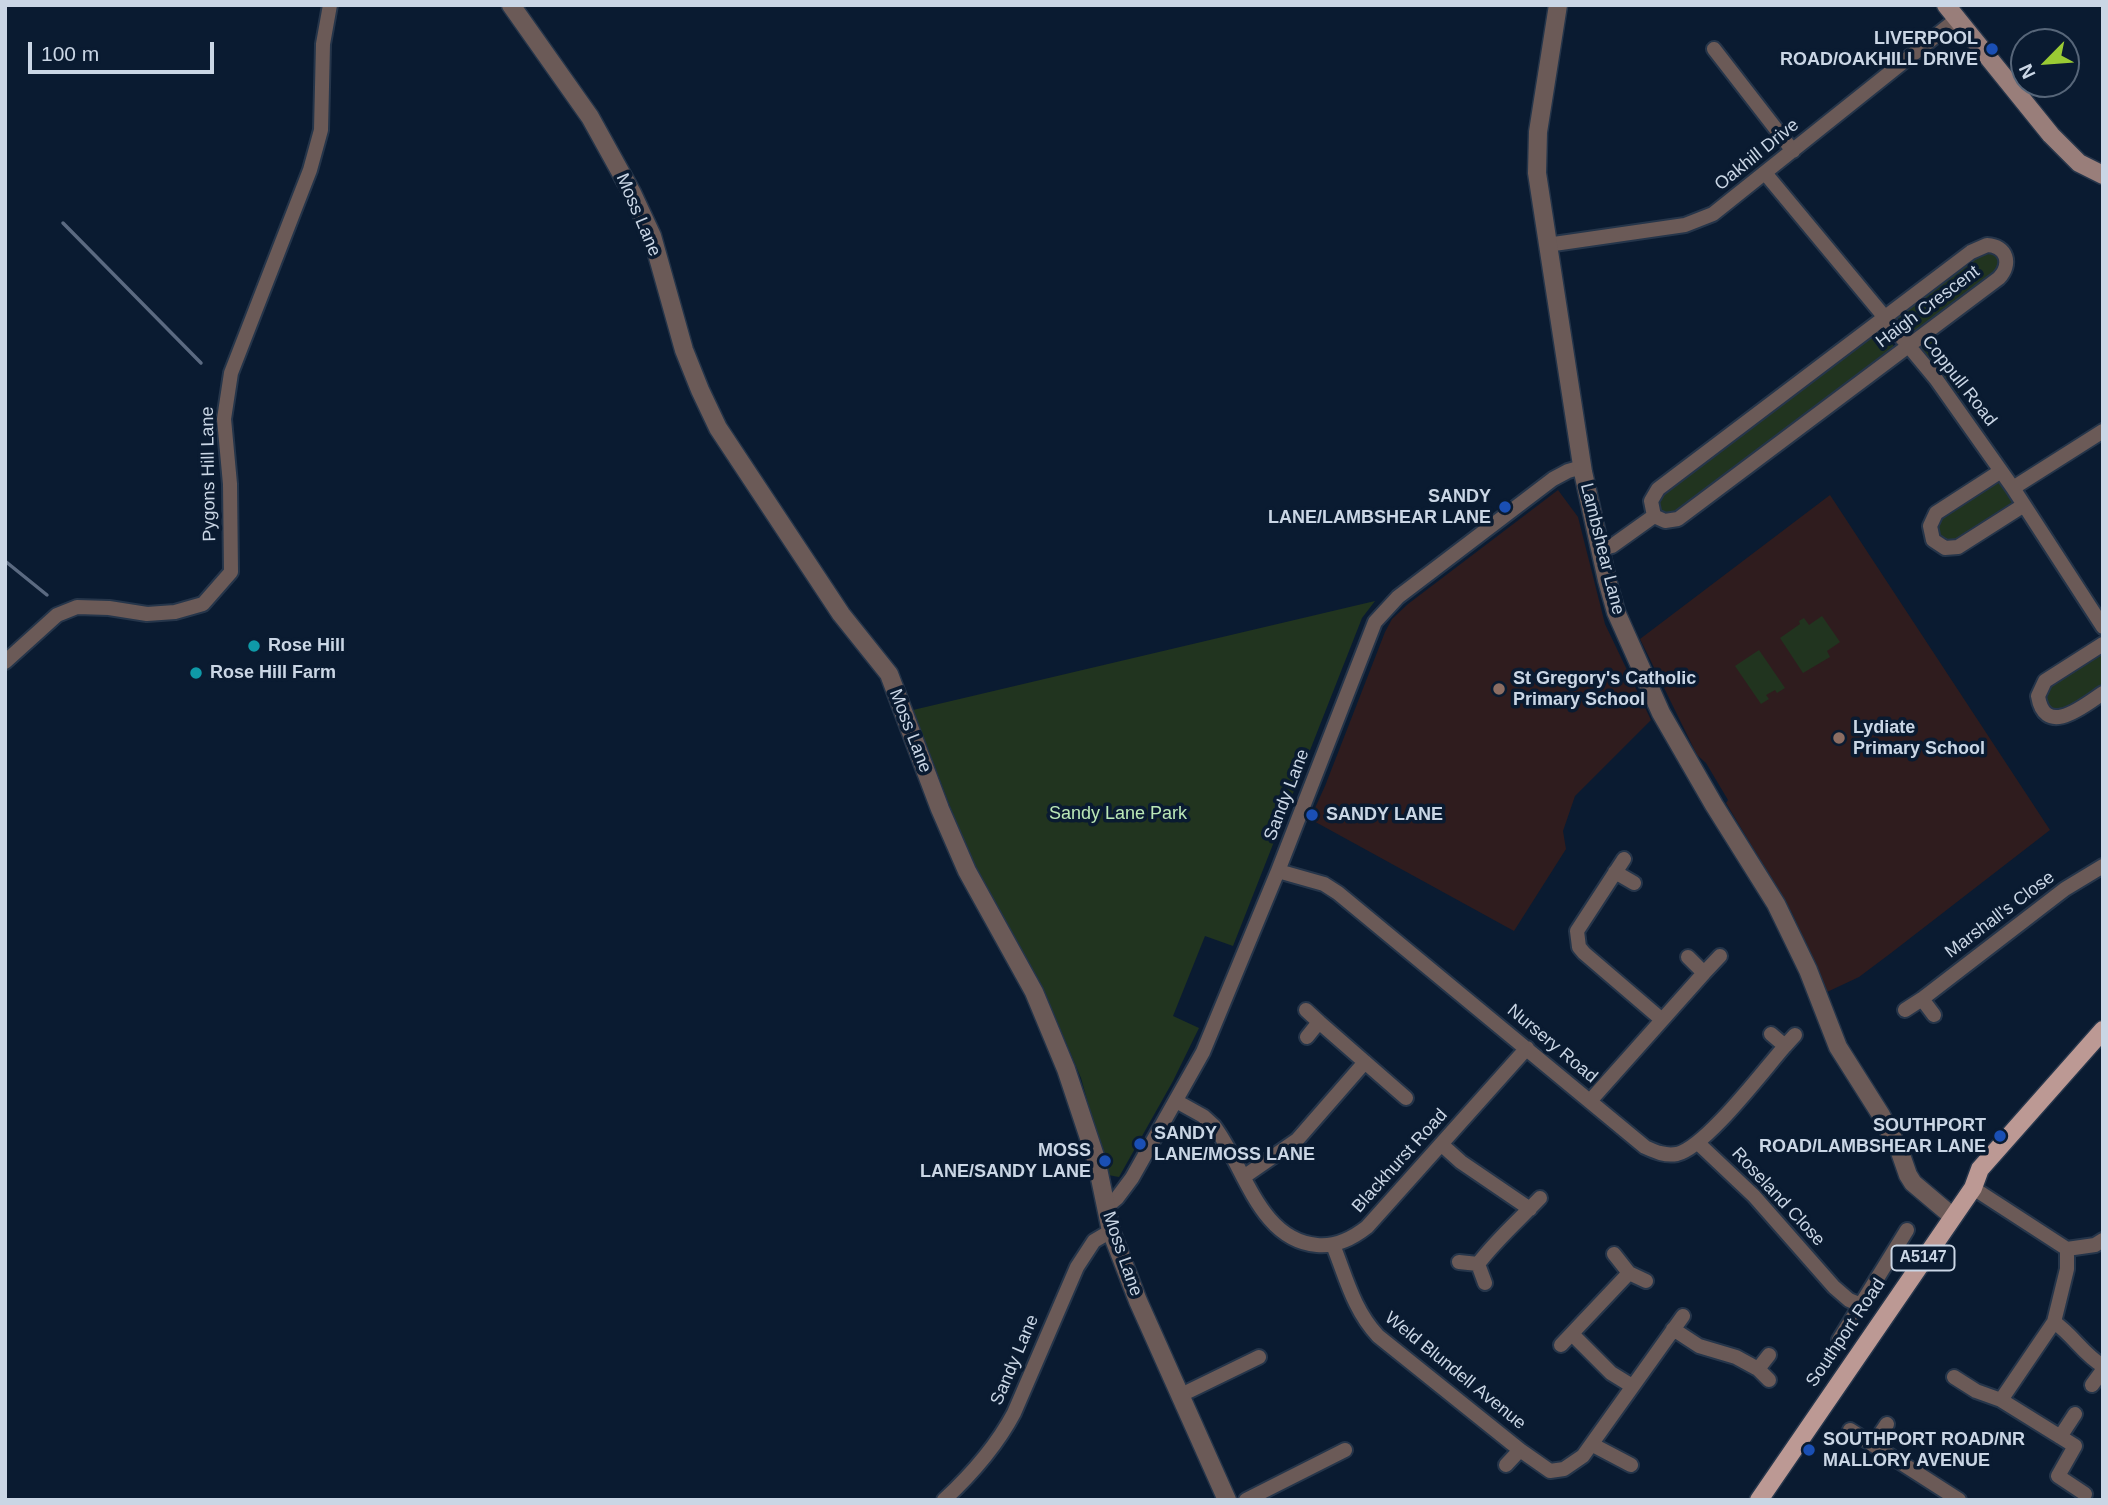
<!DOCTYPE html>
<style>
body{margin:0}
#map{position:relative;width:2108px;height:1505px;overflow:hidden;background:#0a1b31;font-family:Helvetica,sans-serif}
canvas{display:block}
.frame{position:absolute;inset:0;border:7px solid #cad6e5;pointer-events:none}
.north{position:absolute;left:2010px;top:28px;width:70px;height:70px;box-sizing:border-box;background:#0a1b31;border:2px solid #576679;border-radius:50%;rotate:245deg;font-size:19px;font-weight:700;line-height:28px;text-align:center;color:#cad6e5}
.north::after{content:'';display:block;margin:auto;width:24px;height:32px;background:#9acb34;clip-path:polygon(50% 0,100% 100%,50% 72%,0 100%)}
.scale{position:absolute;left:28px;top:42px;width:186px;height:32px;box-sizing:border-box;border:4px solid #cad6e5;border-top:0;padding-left:9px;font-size:21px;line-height:24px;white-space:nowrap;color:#cad6e5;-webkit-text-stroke:5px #0a1b31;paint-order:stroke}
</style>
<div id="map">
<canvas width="2108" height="1505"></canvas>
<div class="frame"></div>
<div class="north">N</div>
<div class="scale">100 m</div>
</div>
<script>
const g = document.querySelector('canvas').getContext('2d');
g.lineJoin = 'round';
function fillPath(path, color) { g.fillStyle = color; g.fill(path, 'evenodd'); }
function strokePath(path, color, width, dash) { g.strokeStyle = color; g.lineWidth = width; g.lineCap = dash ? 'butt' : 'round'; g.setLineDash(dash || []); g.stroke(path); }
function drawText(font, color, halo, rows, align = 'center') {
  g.font = font + ' Helvetica,sans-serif'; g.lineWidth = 7; g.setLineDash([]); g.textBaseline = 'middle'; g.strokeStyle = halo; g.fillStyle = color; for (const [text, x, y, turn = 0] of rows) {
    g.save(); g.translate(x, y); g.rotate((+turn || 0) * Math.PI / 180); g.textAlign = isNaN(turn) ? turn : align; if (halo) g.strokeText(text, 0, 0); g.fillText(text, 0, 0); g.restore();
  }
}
fillPath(new Path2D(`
 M 1558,490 L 1578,517 L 1605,624 L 1651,720 L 1575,796 L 1563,831 L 1566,849 L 1514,931 L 1310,819 L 1325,786 L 1385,632 L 1392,619 L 1408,604 Z
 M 1830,495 L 2050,830 L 1891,953 L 1859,977 L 1827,992 L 1792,913 L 1726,803 L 1728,800 L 1706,763 L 1697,755 L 1640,639 Z`), '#2f1c1e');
fillPath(new Path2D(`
 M 1984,253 C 1992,251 1998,255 2000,263 L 1998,271 L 1913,337 L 1896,316 L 1955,271 Z
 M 1879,328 L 1897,350 L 1689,506 L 1668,516 L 1658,510 L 1658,498 Z
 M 1929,338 L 1967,386 L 1958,393 L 1921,348 L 1921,344 Z
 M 1998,482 C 2005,486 2014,497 2013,505 L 1952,545 L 1936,534 L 1937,523 L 1940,518 Z
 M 1375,601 L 1362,618 L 1233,946 L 1205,936 L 1173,1016 L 1199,1028 L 1173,1081 L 1119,1177 L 1108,1175 L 1081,1078 L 1042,986 L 971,861 L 913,710 Z
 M 1822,616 L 1840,642 L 1827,651 L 1830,657 L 1803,673 L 1780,638 L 1800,624 L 1799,621 L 1804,618 L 1809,625 Z
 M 1759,650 L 1785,688 L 1777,693 L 1775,690 L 1766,695 L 1769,699 L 1761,704 L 1735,666 Z
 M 2103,650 L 2103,686 C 2087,697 2055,727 2045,698 L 2048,687 Z`), '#21341f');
strokePath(new Path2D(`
 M 63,223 L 201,363
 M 5,561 L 47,595`), '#5b6a81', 3.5);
const minor = new Path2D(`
 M 1714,49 L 1793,151
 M 1765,173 L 1936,379 L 2013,488 L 2103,627
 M 1547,245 L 1685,225 L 1713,214 L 1957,19
 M 1987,245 C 2007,246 2012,264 1999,278 L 1678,519 L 1665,521 L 1654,516 L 1651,501 L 1658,489 L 1971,252 Z
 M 2001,471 L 1936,513 L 1930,526 L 1933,540 L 1945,548 L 1958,547 L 2024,505
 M 2013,488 L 2103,431
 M 1600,549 L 1612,546 L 1654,516
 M 2103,644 L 2045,681 L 2038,696 C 2045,739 2085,705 2103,693
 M 5,662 L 57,615 L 77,607 L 109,608 L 147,614 L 175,612 L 203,604 L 231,572 L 230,484 L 224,419 L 231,373 L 310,170 L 321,130 L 323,44 L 330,5
 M 1624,859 L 1577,931 L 1579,947 L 1584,953 L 1661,1019
 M 1278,871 L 1324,884 L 1338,893 L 1645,1147 C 1656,1152 1665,1156 1677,1154 C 1706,1147 1763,1071 1785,1046
 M 1615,872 L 1634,883
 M 1688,957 L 1704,973 L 1720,956
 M 1922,999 L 2065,889 L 2103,866
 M 1306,1010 L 1319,1022 L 1307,1037
 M 1905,1010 L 1922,999 L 1934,1015
 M 1319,1022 L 1406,1098
 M 1771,1034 L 1785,1046 L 1795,1035
 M 1176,1101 L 1203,1116 L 1214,1126 C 1245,1167 1259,1240 1317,1245 C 1337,1247 1353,1238 1367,1227 L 1527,1048
 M 1590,1101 L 1704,973
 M 1698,1143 L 1754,1196 L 1834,1287 L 1849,1300 L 1861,1305
 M 1441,1144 L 1461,1162 L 1530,1209
 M 1245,1176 L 1297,1140 L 1365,1062
 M 1973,1188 L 2067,1249 L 2095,1245 L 2103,1240
 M 1106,1207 L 1117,1198 L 1132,1178 L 1203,1052 L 1278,871 L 1375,622 L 1398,597 L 1553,479 L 1568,471 L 1582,467
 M 1333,1245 C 1346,1277 1353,1309 1378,1336 L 1520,1450
 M 1614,1254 L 1629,1273 L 1646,1281
 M 1459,1262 L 1478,1264 L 1485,1283
 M 1478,1264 C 1496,1240 1519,1220 1540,1198
 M 2054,1322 C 2073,1335 2083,1354 2103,1366
 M 1673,1329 L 1699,1346 L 1736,1357 L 1758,1369
 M 1572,1334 L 1611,1373 L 1632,1386
 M 1839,1340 L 1907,1230
 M 1561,1345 L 1629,1273
 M 1954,1377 L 1976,1391 L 2001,1400 L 2075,1446 L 2058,1476 L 2085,1494
 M 1769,1380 L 1758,1369 L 1769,1355
 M 2092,1385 L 2103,1370
 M 1179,1396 L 1259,1357
 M 2001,1400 L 2054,1322 L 2067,1269 L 2067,1249
 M 1850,1430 L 1959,1500
 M 2060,1437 L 2075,1414
 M 1593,1445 L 1631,1465
 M 1873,1445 L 1887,1424
 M 1506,1465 L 1520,1450 L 1550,1471 L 1564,1469 L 1583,1456 L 1683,1316
 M 944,1500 C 972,1474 996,1447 1014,1413 L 1077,1267 L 1094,1241 L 1111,1231
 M 1246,1500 L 1345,1450`);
const tertiary = new Path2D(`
 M 511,5 L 590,117 L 632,193 L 652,236 L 684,350 L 700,390 L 718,428 L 841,614 L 889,674 L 940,809 L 967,871 L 1034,992 L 1066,1069 L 1096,1159 L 1111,1231 L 1138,1301 L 1227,1500
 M 1558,5 L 1538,132 L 1537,173 L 1583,472 L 1607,580 L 1616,612 L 1661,713 L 1714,805 L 1776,904 L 1808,970 L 1838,1047 L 1881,1115 L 1900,1152 L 1908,1175 L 1913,1183 L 1952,1216`);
const secondary = new Path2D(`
 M 1946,5 L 2051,135 L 2079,163 L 2103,175`);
const primary = new Path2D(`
 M 1759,1500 L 1973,1188 L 1980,1169 L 2103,1030`);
strokePath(minor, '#25354a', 18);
strokePath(tertiary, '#25354a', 21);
strokePath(secondary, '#25354a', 21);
strokePath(primary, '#25354a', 21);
strokePath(minor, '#6b5a57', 14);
strokePath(tertiary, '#6b5a57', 18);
strokePath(secondary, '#997e7a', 18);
strokePath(primary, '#bc9994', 18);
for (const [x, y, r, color] of [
 [1992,49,7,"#1a4fb4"],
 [1505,507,7,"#1a4fb4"],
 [254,646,7,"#0f9aa8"],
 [196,673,7,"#0f9aa8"],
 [1499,689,7,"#8d6e63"],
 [1839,738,7,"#8d6e63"],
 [1312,815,7,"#1a4fb4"],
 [2000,1136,7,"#1a4fb4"],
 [1140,1144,7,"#1a4fb4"],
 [1105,1161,7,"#1a4fb4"],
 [1809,1450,7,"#1a4fb4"]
]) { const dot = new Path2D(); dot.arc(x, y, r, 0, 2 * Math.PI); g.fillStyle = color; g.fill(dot); strokePath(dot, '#0a1b31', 2.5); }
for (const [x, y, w] of [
 [1923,1258,63]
]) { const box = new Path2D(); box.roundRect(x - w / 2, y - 12.5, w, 25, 5); g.fillStyle = '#0a1b31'; g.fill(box); strokePath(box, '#cad6e5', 2); }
drawText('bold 16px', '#cad6e5', null, [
 ["A5147",1923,1258]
]);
drawText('bold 18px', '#cad6e5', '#0a1b31', [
 ["LIVERPOOL",1978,39,"right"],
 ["ROAD/OAKHILL DRIVE",1978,60,"right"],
 ["SANDY",1491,497,"right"],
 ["LANE/LAMBSHEAR LANE",1491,518,"right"],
 ["Rose Hill",268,646],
 ["Rose Hill Farm",210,673],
 ["St Gregory's Catholic",1513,679],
 ["Primary School",1513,700],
 ["Lydiate",1853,728],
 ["Primary School",1853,749],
 ["SANDY LANE",1326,815],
 ["SOUTHPORT",1986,1126,"right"],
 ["ROAD/LAMBSHEAR LANE",1986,1147,"right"],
 ["SANDY",1154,1134],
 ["LANE/MOSS LANE",1154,1155],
 ["MOSS",1091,1151,"right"],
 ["LANE/SANDY LANE",1091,1172,"right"],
 ["SOUTHPORT ROAD/NR",1823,1440],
 ["MALLORY AVENUE",1823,1461]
], 'left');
drawText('18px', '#cad6e5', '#0a1b31', [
 ["Oakhill Drive",1757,155,-39],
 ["Moss Lane",638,215,67],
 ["Haigh Crescent",1928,307,-37],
 ["Coppull Road",1959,381,52],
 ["Pygons Hill Lane",209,474,-91],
 ["Lambshear Lane",1602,549,76],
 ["Moss Lane",910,731,69],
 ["Sandy Lane",1287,795,-69],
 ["Marshall's Close",2000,915,-37],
 ["Nursery Road",1552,1044,40],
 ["Blackhurst Road",1400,1161,-48],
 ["Roseland Close",1778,1197,47],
 ["Moss Lane",1122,1254,71],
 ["Southport Road",1846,1333,-56],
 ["Sandy Lane",1015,1360,-67],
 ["Weld Blundell Avenue",1455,1371,39]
]);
drawText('18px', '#bbe8b7', '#0a1b31', [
 ["Sandy Lane Park",1118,814]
]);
</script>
